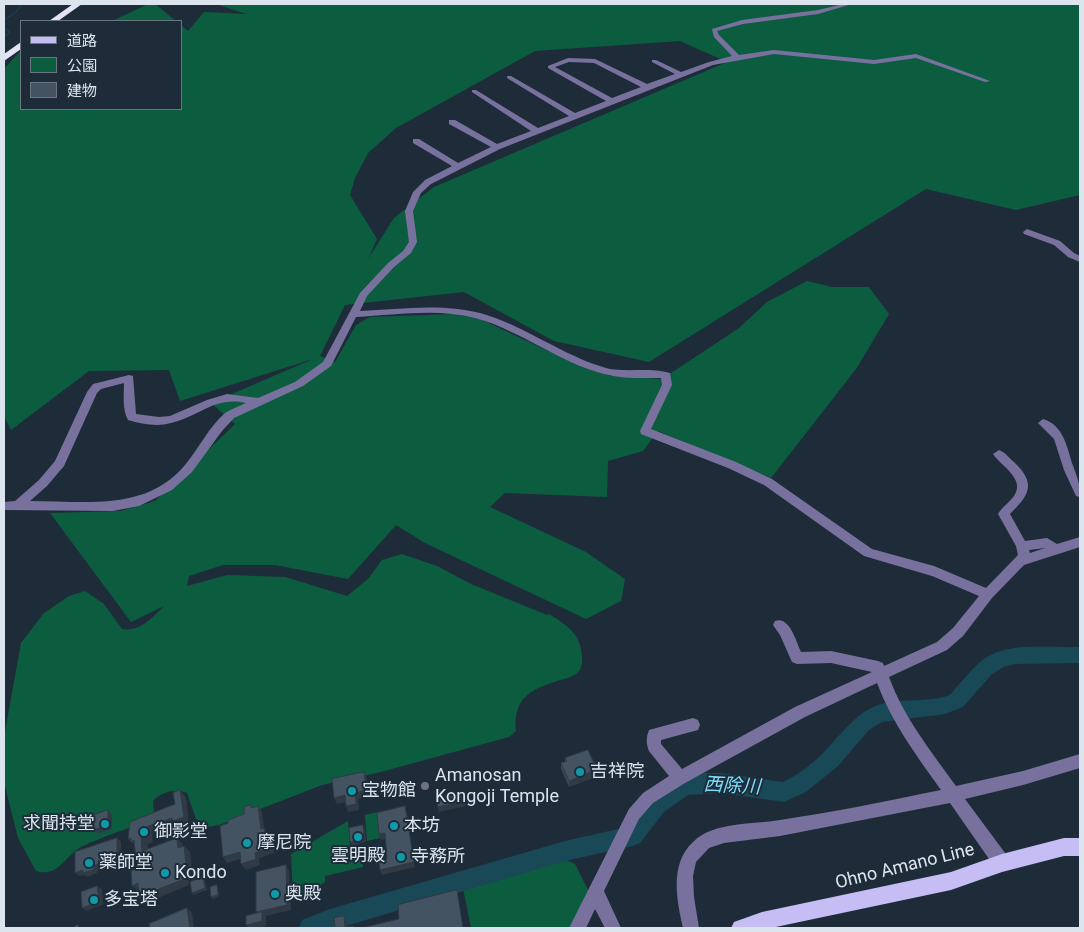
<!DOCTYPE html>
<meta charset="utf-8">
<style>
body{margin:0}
#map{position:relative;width:1084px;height:932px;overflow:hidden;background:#1e2c39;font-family:Roboto,"Noto Sans JP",sans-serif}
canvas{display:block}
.frame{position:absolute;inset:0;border:5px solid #dce5ee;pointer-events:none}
.legend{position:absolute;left:20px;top:20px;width:162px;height:90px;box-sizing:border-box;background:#1e2c39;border:1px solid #6a7681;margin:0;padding:6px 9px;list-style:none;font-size:15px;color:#dce5ee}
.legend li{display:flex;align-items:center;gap:10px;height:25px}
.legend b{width:25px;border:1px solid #6a7681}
</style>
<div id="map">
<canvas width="1084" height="932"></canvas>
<div class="frame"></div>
<ul class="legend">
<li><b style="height:6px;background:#c6bdf5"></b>道路</li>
<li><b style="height:14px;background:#0c5d40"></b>公園</li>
<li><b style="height:14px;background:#445362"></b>建物</li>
</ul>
</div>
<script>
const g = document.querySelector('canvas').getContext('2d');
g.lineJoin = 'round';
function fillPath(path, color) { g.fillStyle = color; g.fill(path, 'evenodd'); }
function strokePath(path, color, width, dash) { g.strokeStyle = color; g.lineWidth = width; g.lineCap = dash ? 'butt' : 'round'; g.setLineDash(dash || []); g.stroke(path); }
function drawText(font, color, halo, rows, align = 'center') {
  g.font = font + ' Roboto,"Noto Sans JP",sans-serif'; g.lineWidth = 4; g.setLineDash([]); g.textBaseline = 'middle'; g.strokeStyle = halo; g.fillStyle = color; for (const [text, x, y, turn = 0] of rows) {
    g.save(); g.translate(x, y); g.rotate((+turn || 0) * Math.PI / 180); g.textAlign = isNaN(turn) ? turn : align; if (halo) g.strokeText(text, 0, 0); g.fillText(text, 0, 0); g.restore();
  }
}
fillPath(new Path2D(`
 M 148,4 L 155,4 L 176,21 L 112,21 Z
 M 216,4 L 1080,4 L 1080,195 L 1016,210 L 926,189 L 649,362 L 554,341 L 464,292 L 345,305 L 320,356 L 335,362 L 356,325 L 370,317 L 454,314 L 480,319 L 587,369 L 611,376 L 662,379 L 739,328 L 767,302 L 807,281 L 832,287 L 869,287 L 889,314 L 856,369 L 771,478 L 658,431 L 643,451 L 608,461 L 607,497 L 505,493 L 490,507 L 586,552 L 625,579 L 621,601 L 586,619 L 425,543 L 396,525 L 348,579 L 275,565 L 223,565 L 189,576 L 187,586 L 227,575 L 285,577 L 347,596 L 368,579 L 382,560 L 402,554 L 437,566 L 471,584 L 547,615 L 549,614 C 567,625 581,634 582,657 C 583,663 581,670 576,674 C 570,678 563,679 557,681 C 529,690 513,699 516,731 L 509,737 L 377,773 L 322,785 L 219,825 L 207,827 L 196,819 L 187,793 C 176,789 162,791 153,801 L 154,815 L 151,820 C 128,829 103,836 81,847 C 65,856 58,878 36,871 L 18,838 L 5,786 L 4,737 L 21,643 L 44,613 L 69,596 L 85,591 L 104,604 L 122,629 C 140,632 152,618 164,606 L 131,622 L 50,513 L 121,511 L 155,501 L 235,424 L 211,403 L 313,359 L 180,401 L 169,370 L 89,371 L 11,430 L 4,416 L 4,69 L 21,50 L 21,109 L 181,109 L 181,25 L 188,31 L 204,12 L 246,14 ZM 680,41 L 727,62 L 434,187 L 394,218 L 368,259 L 377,239 L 350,195 L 355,178 L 368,153 L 396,128 L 535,51 Z
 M 377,812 L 380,838 L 367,841 L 365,815 Z
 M 348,821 L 350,847 L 361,845 L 363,867 L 325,876 L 325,882 L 313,890 L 293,895 L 291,854 Z
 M 558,856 L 575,864 L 589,892 L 573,928 L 471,928 L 463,888 Z`), '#0c5d40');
strokePath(new Path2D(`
 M 4,20 L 15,13 L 22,4
 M 4,28 L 10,32 L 4,37`), '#194856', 1);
fillPath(new Path2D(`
 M 1080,647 L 1080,663 L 1014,664 L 1004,667 L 992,674 L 963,707 L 945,714 L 882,722 L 869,730 L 838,766 L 806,792 L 784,802 L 721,793 L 688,795 L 664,812 L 640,843 L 633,846 L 565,861 L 339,928 L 299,928 L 302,920 L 330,909 L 565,841 L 627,827 L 650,798 L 684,776 L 699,773 L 721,773 L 783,782 C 798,775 815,762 826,750 C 840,735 852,718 871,708 C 895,696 925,704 950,695 C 959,684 968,673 979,663 C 1004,640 1048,648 1080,647 Z`), '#194856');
fillPath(new Path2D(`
 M 843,4 L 852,4 L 818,14 L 743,24 L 717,31 L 719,35 L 739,55 L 774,50 L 874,60 L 916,54 L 990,81 L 985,82 L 916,58 L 874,64 L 774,54 L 713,65 L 500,149 L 431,184 L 421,193 L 413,211 L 417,242 L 411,253 L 394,267 L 367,296 L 360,311 C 399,309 442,303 480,313 C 524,325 561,355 606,368 C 626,373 649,367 670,373 L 672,385 L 651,429 L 736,462 L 772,479 L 872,549 L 934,566 L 986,588 L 1018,555 L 1016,546 L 998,514 C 1002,507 1009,503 1014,496 C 1026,479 1001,466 993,454 L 999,450 C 1005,452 1009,458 1014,462 C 1037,484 1029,495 1010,514 L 1025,541 L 1047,538 L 1057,544 L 1080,537 L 1080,547 L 1024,565 L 992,598 L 963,636 L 947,650 L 889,677 C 904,718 931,751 956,786 L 1023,771 L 1080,754 L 1080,768 L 1023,785 L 965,799 L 1008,857 L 1010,863 L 1008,869 L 1002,871 L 996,869 L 950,803 L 780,836 L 724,843 L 709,848 L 696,862 L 693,876 L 694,897 L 699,928 L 683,928 C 677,901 669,864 693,842 C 714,821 753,825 780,820 C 834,812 887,801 941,790 C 916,755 892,723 877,683 L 805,717 L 685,783 L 653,803 L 639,819 L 604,891 L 621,928 L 605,928 L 595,909 L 586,928 L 569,928 L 629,809 L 643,793 L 669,776 L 649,751 C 646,744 646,737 649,730 L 693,718 L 698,720 L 700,725 L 698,730 L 661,740 L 661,744 L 682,769 L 795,707 L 872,672 L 831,663 L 797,664 L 792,662 L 780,635 L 773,625 L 775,621 C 790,616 796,642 801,652 L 831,651 L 878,661 L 883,663 L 884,666 L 937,642 L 953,628 L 979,596 L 932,576 L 864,556 L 764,485 L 728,468 L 641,434 L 640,431 L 662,385 L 661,378 C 642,378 623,379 604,374 C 558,362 520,330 475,318 C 437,308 395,315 356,317 L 331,366 L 303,386 L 234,418 L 222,431 L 192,472 L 172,490 L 139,506 L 113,511 L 4,510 L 4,502 L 15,501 L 39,480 L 55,461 L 87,392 L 93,384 L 129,375 L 133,376 L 136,414 L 159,417 L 170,416 L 207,400 L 227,394 L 258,398 L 295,382 L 323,362 L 360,293 L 388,263 L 403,251 L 409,242 L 405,211 L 413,192 L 425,180 L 452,166 L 413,143 L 413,139 L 419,139 L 458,163 L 491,147 L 449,124 L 449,120 L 455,120 L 497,144 L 531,131 L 472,92 L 472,90 L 476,90 L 538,128 L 569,116 L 507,78 L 507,76 L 511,76 L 575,113 L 606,101 L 548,68 L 548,66 L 568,58 L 595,59 L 647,84 L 675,74 L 652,62 L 652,60 L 656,60 L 681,72 L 709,62 L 732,56 L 714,37 L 712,29 L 742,20 L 818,10 ZM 569,62 L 594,63 L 641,87 L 612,98 L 555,67 ZM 124,383 C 124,395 122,409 128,420 C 142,424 157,427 171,423 C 201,416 214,396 246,403 C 240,406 231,409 225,413 C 209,427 199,448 185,465 C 146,512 85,501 30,501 L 47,486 L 64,466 L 97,393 L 101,389 ZM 1045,548 L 1030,553 L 1029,550 Z
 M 1027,229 L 1060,241 L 1074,253 L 1080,256 L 1080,262 L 1068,257 L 1054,245 L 1024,234 L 1023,232 Z
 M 1043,419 C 1063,425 1067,446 1072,463 C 1077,477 1080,482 1080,497 L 1076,496 L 1064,470 L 1054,439 L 1038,423 Z`), '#78719d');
fillPath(new Path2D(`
 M 1064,838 L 1080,838 L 1080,856 L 1064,856 L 1002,872 L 951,890 L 771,928 L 731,928 L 734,922 L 762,912 L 951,872 L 1002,854 Z`), '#c6bdf5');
fillPath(new Path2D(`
 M 73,4 L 82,4 L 58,21 L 49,21 Z
 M 21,42 L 21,49 L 4,61 L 4,54 Z`), '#e4e1f8');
fillPath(new Path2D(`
 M 565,758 L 594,763 L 600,768 L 600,775 L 569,787 L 561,769 L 561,763 L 565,762 Z`), '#3a4754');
fillPath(new Path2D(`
 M 600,768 L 600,775 L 569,787 L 569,781 Z
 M 364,772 L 367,779 L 369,797 L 358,799 L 359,810 L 348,812 L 346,806 L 355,793 Z
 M 180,790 L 186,797 L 189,824 L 178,828 L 177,826 L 152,834 L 153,842 L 148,844 L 149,858 L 142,851 L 141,837 L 146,827 L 172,818 Z
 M 464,793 L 466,806 L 439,812 L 438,807 Z
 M 345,795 L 347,802 L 337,804 L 334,798 Z
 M 258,806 L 262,812 L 264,828 L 268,834 L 270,847 L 266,842 L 261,829 Z
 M 405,806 L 407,813 L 415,867 L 382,875 L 380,870 L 414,862 Z
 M 108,810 L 112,814 L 112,829 L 98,834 L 94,830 Z
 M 363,825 L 365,829 L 366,842 L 352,846 L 350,842 Z
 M 385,833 L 387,839 L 381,840 L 379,834 Z
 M 117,838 L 121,842 L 121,861 L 99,869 L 97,873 L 87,877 L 85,875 L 79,876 L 75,873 L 95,865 Z
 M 131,838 L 134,840 L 135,845 L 128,839 Z
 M 177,838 L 183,845 L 184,854 L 178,848 Z
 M 269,840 L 273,846 L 274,853 L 259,858 L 260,865 L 246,870 L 241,864 Z
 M 184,846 L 190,852 L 192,870 L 187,871 L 189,885 L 146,903 L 139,897 L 182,865 Z
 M 240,852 L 244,858 L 227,863 L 223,857 Z
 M 286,865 L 289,871 L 291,910 L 266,916 L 266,926 L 256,928 L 249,928 L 246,925 L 261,917 L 256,912 Z
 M 203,877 L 205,879 L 207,890 L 193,895 L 192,893 Z
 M 138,883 L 139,892 L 132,886 Z
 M 217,885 L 218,887 L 219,896 L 213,899 L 211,897 Z
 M 97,886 L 102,889 L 103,904 L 87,911 L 82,908 Z
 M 187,908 L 192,913 L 194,928 L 190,928 Z
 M 344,916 L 347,922 L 348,928 L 345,928 Z`), '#303a45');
const building = new Path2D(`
 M 588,750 L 594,763 L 598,762 L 600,768 L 569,781 L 561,763 L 567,761 L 565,758 Z
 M 364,772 L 366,790 L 355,793 L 356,804 L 346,806 L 345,795 L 334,798 L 332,779 Z
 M 180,790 L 184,817 L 173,821 L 172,818 L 146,827 L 146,835 L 141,837 L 142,851 L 177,838 L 178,848 L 184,846 L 186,863 L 182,865 L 184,879 L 139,897 L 138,883 L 132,886 L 131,871 L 137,868 L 134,840 L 131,842 L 131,838 L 128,839 L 130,822 L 175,804 L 173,793 Z
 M 464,793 L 465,801 L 438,807 L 436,798 Z
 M 251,805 L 251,808 L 258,806 L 261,829 L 264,828 L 266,842 L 269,840 L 270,848 L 255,853 L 256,859 L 241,864 L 240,852 L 223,857 L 220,826 L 228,823 L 228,820 L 244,814 L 244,807 Z
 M 405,806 L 414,862 L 380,870 L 379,861 L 387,859 L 385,833 L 379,834 L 377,813 Z
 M 108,810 L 108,825 L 94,830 L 94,815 Z
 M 363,825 L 364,838 L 350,842 L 349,828 Z
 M 117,838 L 117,857 L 95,865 L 93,870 L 83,873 L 83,870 L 75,873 L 75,852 Z
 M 286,865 L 287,905 L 256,912 L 256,872 Z
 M 203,877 L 205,888 L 192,893 L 190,882 Z
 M 217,885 L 218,895 L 211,897 L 210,887 Z
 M 97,886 L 99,901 L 82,908 L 81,892 Z
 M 457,890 L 463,928 L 361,928 L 399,919 L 398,905 Z
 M 187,908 L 190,928 L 150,928 L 149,924 Z
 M 262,912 L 262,921 L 246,925 L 246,916 Z
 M 344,916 L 345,928 L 353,926 L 353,928 L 335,928 L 334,918 Z
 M 78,925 L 79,928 L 72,928 Z`);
fillPath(building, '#445362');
strokePath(building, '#303a45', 1);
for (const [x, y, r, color] of [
 [580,772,5,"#0f9aa8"],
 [425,786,5,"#6b7280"],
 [352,791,5,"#0f9aa8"],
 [105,824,5,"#0f9aa8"],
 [394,826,5,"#0f9aa8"],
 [144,832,5,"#0f9aa8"],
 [358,837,5,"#0f9aa8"],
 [247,843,5,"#0f9aa8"],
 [401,857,5,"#0f9aa8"],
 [89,863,5,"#0f9aa8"],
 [165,873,5,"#0f9aa8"],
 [275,894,5,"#0f9aa8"],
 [94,900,5,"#0f9aa8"]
]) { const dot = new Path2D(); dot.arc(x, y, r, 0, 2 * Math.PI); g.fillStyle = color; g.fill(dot); strokePath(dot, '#1e2c39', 2); }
drawText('18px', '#dce5ee', '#1e2c39', [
 ["吉祥院",590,772],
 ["Amanosan",435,776],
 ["Kongoji Temple",435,797],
 ["宝物館",362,791],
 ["求聞持堂",95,824,"right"],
 ["本坊",404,826],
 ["御影堂",154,832],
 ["摩尼院",257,843],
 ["雲明殿",358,856,"center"],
 ["寺務所",411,857],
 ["薬師堂",99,863],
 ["Kondo",175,873],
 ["奥殿",285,894],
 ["多宝塔",104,900]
], 'left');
drawText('18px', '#dce5ee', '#1e2c39', [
 ["Ohno Amano Line",905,867,-14]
]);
drawText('italic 19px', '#80defb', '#1e2c39', [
 ["西除川",732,787,3]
]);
</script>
